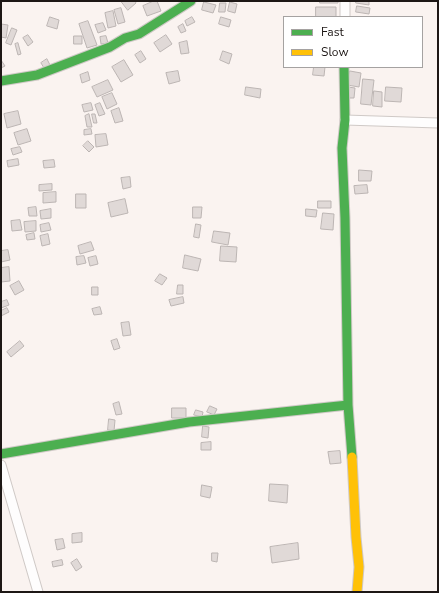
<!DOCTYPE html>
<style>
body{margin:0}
#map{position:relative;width:439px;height:593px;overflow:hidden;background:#faf3f0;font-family:"Nunito Sans",sans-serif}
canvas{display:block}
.frame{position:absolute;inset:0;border:2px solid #1d1715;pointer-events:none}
.legend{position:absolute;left:283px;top:16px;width:140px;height:52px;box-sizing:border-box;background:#fff;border:1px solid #a5a2a1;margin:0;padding:5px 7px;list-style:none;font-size:12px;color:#1d1715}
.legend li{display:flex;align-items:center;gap:8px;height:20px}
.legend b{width:20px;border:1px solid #a5a2a1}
</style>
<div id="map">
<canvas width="439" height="593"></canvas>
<div class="frame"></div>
<ul class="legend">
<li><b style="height:5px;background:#4caf50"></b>Fast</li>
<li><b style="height:5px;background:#ffc107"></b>Slow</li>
</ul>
</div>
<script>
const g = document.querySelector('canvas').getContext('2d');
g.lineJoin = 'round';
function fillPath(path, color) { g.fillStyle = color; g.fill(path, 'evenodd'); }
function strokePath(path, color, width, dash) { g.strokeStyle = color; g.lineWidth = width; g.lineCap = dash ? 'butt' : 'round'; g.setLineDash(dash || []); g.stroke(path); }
const building = new Path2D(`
 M 121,1 L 135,1 L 136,3 L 128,10 Z
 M 154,1 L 157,1 L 161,11 L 147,16 L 143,6 Z
 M 320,1 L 338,1 L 338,3 L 320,3 Z
 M 356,1 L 369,1 L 369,5 L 356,3 Z
 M 204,2 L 216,5 L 213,13 L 202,10 Z
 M 230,2 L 237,4 L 235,13 L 228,11 Z
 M 220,3 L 226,3 L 225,12 L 219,12 Z
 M 357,6 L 370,8 L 369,14 L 356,12 Z
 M 316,7 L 336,7 L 336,17 L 316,17 Z
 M 121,8 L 125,22 L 118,24 L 114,10 Z
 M 113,11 L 116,26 L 108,28 L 105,13 Z
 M 50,17 L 59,20 L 57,29 L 47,26 Z
 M 192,17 L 195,22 L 187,26 L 185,21 Z
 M 221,17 L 231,20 L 229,27 L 219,24 Z
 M 88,21 L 97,45 L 87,48 L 79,24 Z
 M 103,23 L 106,30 L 98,33 L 95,25 Z
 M 1,24 L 8,25 L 6,38 L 1,37 Z
 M 183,24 L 186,31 L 181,33 L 178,27 Z
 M 12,28 L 17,30 L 11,45 L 6,43 Z
 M 28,35 L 33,42 L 28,46 L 23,38 Z
 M 166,35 L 172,44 L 160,52 L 154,43 Z
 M 74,36 L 82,36 L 82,44 L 74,44 Z
 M 106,36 L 108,43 L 101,44 L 100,37 Z
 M 187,41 L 189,53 L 181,54 L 179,43 Z
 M 18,43 L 21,54 L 18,55 L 15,44 Z
 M 141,51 L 146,59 L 140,63 L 135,55 Z
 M 223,51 L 232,54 L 229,64 L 220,60 Z
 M 47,59 L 50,65 L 44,68 L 41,63 Z
 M 1,60 L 5,66 L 1,68 Z
 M 124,60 L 133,75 L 121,82 L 112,67 Z
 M 314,67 L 325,67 L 324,76 L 313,75 Z
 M 178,71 L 180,81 L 169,84 L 166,73 Z
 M 350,71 L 361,73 L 359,87 L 347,85 Z
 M 88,72 L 90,80 L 82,83 L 80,75 Z
 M 363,79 L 374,80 L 371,105 L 361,104 Z
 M 108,80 L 113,90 L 97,97 L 92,87 Z
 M 246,87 L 261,89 L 260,98 L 245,95 Z
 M 348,87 L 355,88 L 354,98 L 347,98 Z
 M 386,87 L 402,88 L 401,102 L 385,101 Z
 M 374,91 L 382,92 L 382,107 L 373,106 Z
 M 112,93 L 117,104 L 107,109 L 102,97 Z
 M 91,103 L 93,110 L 84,112 L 82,105 Z
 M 100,103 L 105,114 L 99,116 L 95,105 Z
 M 119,108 L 123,121 L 115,123 L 111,111 Z
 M 18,111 L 21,124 L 7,128 L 4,114 Z
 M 89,114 L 92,127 L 87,127 L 85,116 Z
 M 92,114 L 95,114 L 97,123 L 94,123 Z
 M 27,129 L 31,141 L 18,145 L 14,133 Z
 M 91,129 L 92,134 L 84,135 L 84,130 Z
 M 106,134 L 108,145 L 96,147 L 95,135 Z
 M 88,141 L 94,147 L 89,152 L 83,146 Z
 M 20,147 L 22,152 L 13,155 L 11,149 Z
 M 18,159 L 19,165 L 8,167 L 7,161 Z
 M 54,160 L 55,167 L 44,168 L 43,161 Z
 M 359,170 L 372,171 L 371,181 L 359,181 Z
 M 130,177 L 131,187 L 123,189 L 121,178 Z
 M 52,184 L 52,190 L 39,191 L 39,185 Z
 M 367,185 L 368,193 L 355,194 L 354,186 Z
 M 56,192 L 56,202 L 43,203 L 43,193 Z
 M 76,194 L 86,194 L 86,208 L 76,208 Z
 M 125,199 L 128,213 L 111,217 L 108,203 Z
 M 318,201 L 331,201 L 331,208 L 318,208 Z
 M 36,207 L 37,216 L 29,216 L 28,208 Z
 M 193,207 L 202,207 L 201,218 L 193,218 Z
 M 51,209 L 51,218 L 41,219 L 40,211 Z
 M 306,209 L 317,210 L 316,217 L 306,216 Z
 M 323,213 L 334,214 L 333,230 L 321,229 Z
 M 20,220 L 22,230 L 12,231 L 11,221 Z
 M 36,221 L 36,231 L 25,232 L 24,222 Z
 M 49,223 L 51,230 L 41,232 L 40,225 Z
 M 196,224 L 201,225 L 199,238 L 194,237 Z
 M 214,231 L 230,233 L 228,245 L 212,242 Z
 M 34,233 L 35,239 L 27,240 L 26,235 Z
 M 48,234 L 50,244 L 42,246 L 40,236 Z
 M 91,242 L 94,250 L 80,254 L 78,246 Z
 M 221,246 L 237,247 L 236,262 L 220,261 Z
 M 8,250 L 10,260 L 1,262 L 1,251 Z
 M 185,255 L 201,259 L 198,271 L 183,268 Z
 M 84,256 L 86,263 L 77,265 L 76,257 Z
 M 96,256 L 98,264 L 90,266 L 88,258 Z
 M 9,267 L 10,281 L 1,282 L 1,268 Z
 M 160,274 L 167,278 L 162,285 L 155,281 Z
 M 19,281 L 24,290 L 15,295 L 10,286 Z
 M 178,285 L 183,285 L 183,294 L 177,294 Z
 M 92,287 L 98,287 L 98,295 L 92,295 Z
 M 183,297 L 184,303 L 171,306 L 169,300 Z
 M 7,300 L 9,305 L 1,308 L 1,302 Z
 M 100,307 L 102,314 L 94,315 L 92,309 Z
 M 7,308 L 9,312 L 1,316 L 1,311 Z
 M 129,322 L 131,335 L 123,336 L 121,323 Z
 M 117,339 L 120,348 L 114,350 L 111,341 Z
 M 20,341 L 24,346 L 11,357 L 7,352 Z
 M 119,402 L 122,414 L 116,415 L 113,404 Z
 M 210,406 L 217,409 L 214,415 L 207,412 Z
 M 172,408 L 186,408 L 186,418 L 172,418 Z
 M 196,410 L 203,412 L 202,417 L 194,415 Z
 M 109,419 L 115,420 L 114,431 L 108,430 Z
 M 203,426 L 209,427 L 208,438 L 202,437 Z
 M 211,442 L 211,450 L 201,450 L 201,443 Z
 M 340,451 L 341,463 L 330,464 L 328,452 Z
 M 270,484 L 288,485 L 287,503 L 269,501 Z
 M 202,485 L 212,487 L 210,498 L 201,496 Z
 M 82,533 L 82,542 L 72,543 L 72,534 Z
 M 63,539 L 65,548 L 57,550 L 55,540 Z
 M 298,543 L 299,559 L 272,563 L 270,547 Z
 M 212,553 L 218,553 L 217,562 L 212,561 Z
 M 77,559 L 82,567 L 76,571 L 71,563 Z
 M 62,560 L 63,565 L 53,567 L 52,562 Z`);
fillPath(building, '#e0d9d7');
strokePath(building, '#bcb5b3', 1);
const street = new Path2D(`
 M 345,17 L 345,1
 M 345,120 L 438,123
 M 1,465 L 38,592`);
const fast = new Path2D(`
 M 344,67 L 345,120 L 342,148 L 345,218 L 348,405 L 352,457
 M 1,81 L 37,75 L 110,47 L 125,38 L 139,34 L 191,1
 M 1,454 L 189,422 L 348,405`);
const slow = new Path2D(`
 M 352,457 L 356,537 L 359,567 L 357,592`);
strokePath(street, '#cfc9c6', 11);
strokePath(fast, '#cfc9c6', 11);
strokePath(slow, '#cfc9c6', 11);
strokePath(street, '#fefdfd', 9);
strokePath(fast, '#4caf50', 9);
strokePath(slow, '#ffc107', 9);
</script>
